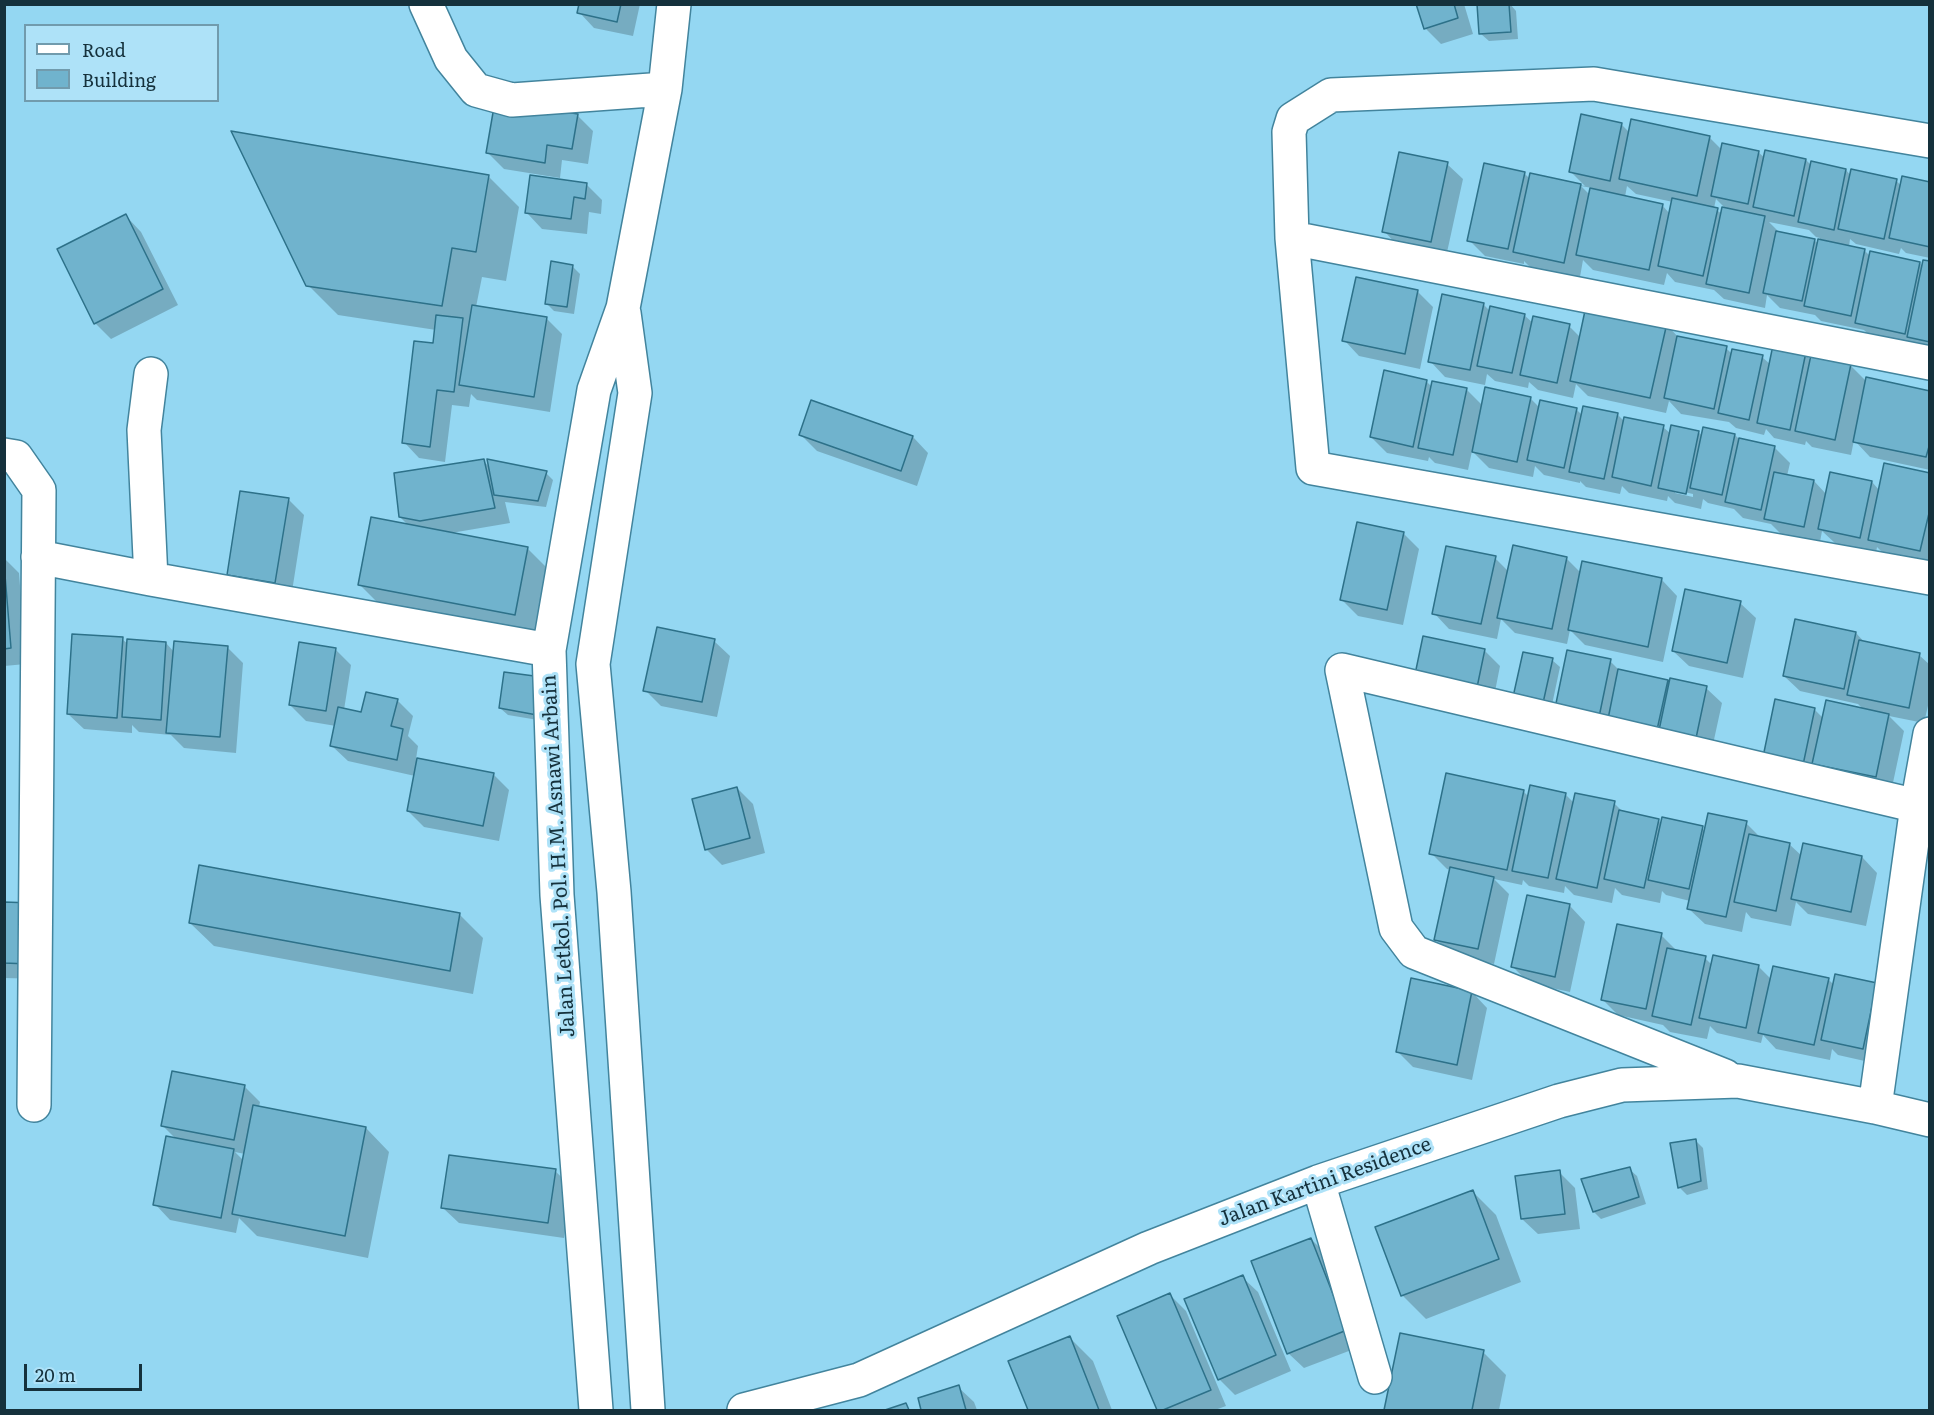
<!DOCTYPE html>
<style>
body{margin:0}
#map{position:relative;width:1934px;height:1415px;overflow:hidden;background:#94d7f2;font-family:Literata,serif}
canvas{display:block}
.frame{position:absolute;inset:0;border:6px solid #15313c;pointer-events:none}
.legend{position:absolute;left:24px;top:24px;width:195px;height:78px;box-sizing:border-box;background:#aee2f8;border:2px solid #719bad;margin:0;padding:8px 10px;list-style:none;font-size:18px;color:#15313c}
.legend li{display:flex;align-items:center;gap:12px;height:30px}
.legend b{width:30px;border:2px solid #719bad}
.scale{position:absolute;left:24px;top:1364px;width:118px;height:27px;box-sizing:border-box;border:3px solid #15313c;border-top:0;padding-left:8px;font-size:18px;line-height:21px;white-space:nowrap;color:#15313c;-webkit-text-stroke:4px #aee2f8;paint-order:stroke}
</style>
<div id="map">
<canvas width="1934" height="1415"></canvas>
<div class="frame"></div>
<ul class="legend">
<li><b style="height:8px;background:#fff"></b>Road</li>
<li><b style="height:16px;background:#70b3cd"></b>Building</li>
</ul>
<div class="scale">20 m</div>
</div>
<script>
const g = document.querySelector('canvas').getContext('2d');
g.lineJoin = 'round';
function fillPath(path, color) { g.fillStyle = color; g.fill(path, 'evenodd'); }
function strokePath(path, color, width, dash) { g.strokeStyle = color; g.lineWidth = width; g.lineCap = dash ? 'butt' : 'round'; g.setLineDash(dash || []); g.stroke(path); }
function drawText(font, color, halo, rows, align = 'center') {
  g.font = font + ' Literata,serif'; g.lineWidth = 6; g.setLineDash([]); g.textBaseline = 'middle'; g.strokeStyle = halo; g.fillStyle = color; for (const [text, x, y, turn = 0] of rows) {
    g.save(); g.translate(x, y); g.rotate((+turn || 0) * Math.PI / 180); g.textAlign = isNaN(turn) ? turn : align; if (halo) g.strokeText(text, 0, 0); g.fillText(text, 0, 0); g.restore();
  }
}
fillPath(new Path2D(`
 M 580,4 L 640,4 L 633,36 L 594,28 L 579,12 Z
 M 1418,4 L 1464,4 L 1473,34 L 1441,44 L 1425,28 Z
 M 1486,4 L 1510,4 L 1516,11 L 1518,39 L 1489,41 L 1481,34 Z
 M 578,116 L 593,131 L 588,164 L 562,160 L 560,178 L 504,169 L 488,153 Z
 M 1621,124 L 1630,133 L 1709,137 L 1722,150 L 1758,152 L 1765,158 L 1806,160 L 1812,166 L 1846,170 L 1851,176 L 1896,180 L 1901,186 L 1930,183 L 1930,258 L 1906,253 L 1901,248 L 1899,254 L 1856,244 L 1850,239 L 1849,247 L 1864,250 L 1870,256 L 1920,263 L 1923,267 L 1930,263 L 1930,353 L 1872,338 L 1864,330 L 1821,321 L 1815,315 L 1780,308 L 1767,295 L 1765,308 L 1724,299 L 1714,290 L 1675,282 L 1667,273 L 1664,285 L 1593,270 L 1583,260 L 1580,277 L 1530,267 L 1524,261 L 1524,264 L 1485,256 L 1469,240 L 1524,173 L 1530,179 L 1531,175 L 1585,186 L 1570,171 ZM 1581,186 L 1592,188 L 1590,195 ZM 1627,186 L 1636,194 L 1673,202 L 1670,214 L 1662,205 L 1625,197 ZM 1716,199 L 1724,207 L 1722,214 L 1714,208 ZM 1769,222 L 1809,230 L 1816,237 L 1820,238 L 1819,244 L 1815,241 L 1780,233 Z
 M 1447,164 L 1463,179 L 1446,257 L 1399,247 L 1384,231 Z
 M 488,176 L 519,207 L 506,281 L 482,277 L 476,307 L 546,318 L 562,334 L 550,412 L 477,400 L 471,394 L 469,407 L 452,405 L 445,462 L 419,458 L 404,442 L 434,345 L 436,330 L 338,315 L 308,285 Z
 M 586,184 L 602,200 L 601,214 L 589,212 L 587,234 L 542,229 L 527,213 Z
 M 126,216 L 141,232 L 178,305 L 111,339 L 95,323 Z
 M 572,266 L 580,274 L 574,314 L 554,311 L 546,303 Z
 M 1418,292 L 1433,307 L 1420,369 L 1359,356 L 1344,340 Z
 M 1483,304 L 1490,311 L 1524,315 L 1533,323 L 1569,326 L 1581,338 L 1666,324 L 1679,338 L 1726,348 L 1732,354 L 1762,357 L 1771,365 L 1805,354 L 1811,360 L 1850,365 L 1867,382 L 1930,392 L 1930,470 L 1870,457 L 1854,440 L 1851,455 L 1812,447 L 1806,441 L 1805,445 L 1774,438 L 1766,429 L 1764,435 L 1736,428 L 1729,422 L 1681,414 L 1669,401 L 1666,413 L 1588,396 L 1576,384 L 1573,398 L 1538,390 L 1529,382 L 1528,388 L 1495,381 L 1487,374 L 1485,385 L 1445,377 L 1430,361 Z
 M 1426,381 L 1432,387 L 1466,389 L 1483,406 L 1530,398 L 1540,408 L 1576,409 L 1582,415 L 1584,408 L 1618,415 L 1625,422 L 1663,427 L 1671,434 L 1698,432 L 1703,436 L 1735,435 L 1740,440 L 1774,447 L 1790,463 L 1787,476 L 1814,481 L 1827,495 L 1831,474 L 1872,482 L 1880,491 L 1930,474 L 1930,565 L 1885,555 L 1877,547 L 1876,553 L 1836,544 L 1822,531 L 1820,542 L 1781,534 L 1771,524 L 1743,518 L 1734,509 L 1708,503 L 1703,499 L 1701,509 L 1675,503 L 1668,496 L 1667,501 L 1629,493 L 1622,486 L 1620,494 L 1586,487 L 1580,481 L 1580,483 L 1544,475 L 1535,466 L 1533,477 L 1489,468 L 1472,451 L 1468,470 L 1435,463 L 1429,457 L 1428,461 L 1387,453 L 1371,437 ZM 1675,490 L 1693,494 L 1693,497 L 1675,493 Z
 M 812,402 L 913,437 L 928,453 L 917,486 L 817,451 L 801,435 Z
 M 484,461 L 490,468 L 546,473 L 553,480 L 546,507 L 505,502 L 510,523 L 451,533 L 527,548 L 551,572 L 538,637 L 383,608 L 359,584 L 409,526 L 400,517 Z
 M 288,499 L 304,515 L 291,598 L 244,590 L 228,575 Z
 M 1403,533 L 1419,549 L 1403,625 L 1358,616 L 1342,600 Z
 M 4,558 L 19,573 L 26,664 L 4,666 Z
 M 1495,558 L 1509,572 L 1566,558 L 1581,573 L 1662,580 L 1677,596 L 1663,662 L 1585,645 L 1570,630 L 1567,644 L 1515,633 L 1501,619 L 1497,639 L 1449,629 L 1434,613 Z
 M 1740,603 L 1756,618 L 1743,678 L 1689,666 L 1673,651 Z
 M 1856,633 L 1866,644 L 1919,655 L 1930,665 L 1930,697 L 1924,723 L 1889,716 L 1904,731 L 1891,792 L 1780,772 L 1814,709 L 1824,719 L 1864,710 L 1858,704 L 1800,691 L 1784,676 Z
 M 1424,638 L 1485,651 L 1500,666 L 1491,712 Z
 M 122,639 L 129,645 L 166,643 L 175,653 L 228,648 L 243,663 L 236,753 L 184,748 L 171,735 L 139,732 L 132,725 L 132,733 L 84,729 L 68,714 Z
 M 714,641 L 730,656 L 717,717 L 661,706 L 645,690 Z
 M 336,650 L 351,665 L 344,710 L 363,714 L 397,700 L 413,716 L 408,736 L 418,746 L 416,759 L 493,774 L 509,790 L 499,841 L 424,827 L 408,811 L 415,776 L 348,761 L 332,746 L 336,726 L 306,721 L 290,705 Z
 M 1524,654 L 1552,660 L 1560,667 L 1549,719 Z
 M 1610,661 L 1621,672 L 1667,681 L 1670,685 L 1706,688 L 1722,703 L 1710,758 L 1571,728 Z
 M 505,673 L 544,721 L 508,715 L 500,708 Z
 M 1531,787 L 1566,795 L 1574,803 L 1614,803 L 1624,813 L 1658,820 L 1662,824 L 1702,828 L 1705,831 L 1746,823 L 1761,838 L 1789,844 L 1802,856 L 1862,857 L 1877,873 L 1866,926 L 1808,914 L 1796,902 L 1791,926 L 1751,918 L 1746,912 L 1742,932 L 1705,924 L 1689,909 L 1690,901 L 1666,895 L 1662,891 L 1660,903 L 1622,895 L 1615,888 L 1612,903 L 1574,895 L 1565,886 L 1564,893 L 1529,886 L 1523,880 L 1522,885 L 1494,879 L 1509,894 L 1494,964 L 1452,955 L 1436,939 L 1451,870 L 1447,869 L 1431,853 L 1523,791 L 1529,797 Z
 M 737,788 L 753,804 L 765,853 L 722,865 L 706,849 Z
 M 4,903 L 45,979 L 4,978 Z
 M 1570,906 L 1585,922 L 1570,992 L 1529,983 L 1513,967 Z
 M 459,914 L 483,938 L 473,994 L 214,946 L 190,923 Z
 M 1661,935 L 1677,951 L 1705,958 L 1712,965 L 1758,966 L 1771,979 L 1828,979 L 1834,985 L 1876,985 L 1878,1064 L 1838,1055 L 1832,1049 L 1830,1060 L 1776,1049 L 1763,1035 L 1761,1043 L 1717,1033 L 1710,1026 L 1707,1039 L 1670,1032 L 1663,1025 L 1618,1015 L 1602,999 Z
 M 1472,992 L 1487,1008 L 1472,1080 L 1413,1067 L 1397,1051 Z
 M 244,1086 L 260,1102 L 259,1107 L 366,1128 L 389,1152 L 368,1258 L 257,1236 L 239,1218 L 236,1233 L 170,1220 L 155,1204 L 176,1139 L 162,1125 ZM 235,1152 L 245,1154 L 244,1161 Z
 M 1695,1140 L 1703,1148 L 1708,1189 L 1687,1195 L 1679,1187 Z
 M 1629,1169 L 1637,1176 L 1646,1204 L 1601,1219 L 1594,1212 Z
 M 555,1171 L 571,1186 L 564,1238 L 459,1223 L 443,1208 Z
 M 1559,1172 L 1575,1188 L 1580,1229 L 1538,1234 L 1522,1219 Z
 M 1472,1191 L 1496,1215 L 1521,1282 L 1426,1319 L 1403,1296 L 1377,1228 Z
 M 1311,1239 L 1327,1255 L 1362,1346 L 1304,1368 L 1288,1353 Z
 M 1242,1277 L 1258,1292 L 1291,1371 L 1235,1395 L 1219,1379 Z
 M 1170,1295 L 1186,1311 L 1226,1406 L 1215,1410 L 1158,1410 L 1119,1317 Z
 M 1401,1335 L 1483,1352 L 1506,1375 L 1499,1410 L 1385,1410 Z
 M 1069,1337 L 1093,1361 L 1112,1410 L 1029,1410 L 1010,1362 Z
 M 958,1387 L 974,1402 L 977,1410 L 923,1410 L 920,1399 Z`), '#0003');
const building = new Path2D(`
 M 579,4 L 621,4 L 617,22 L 577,13 Z
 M 1416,4 L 1454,4 L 1458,18 L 1424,29 Z
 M 1477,4 L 1509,4 L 1511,32 L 1479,34 Z
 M 495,101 L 578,114 L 572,149 L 547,145 L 545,163 L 486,153 Z
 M 1581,114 L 1622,123 L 1610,181 L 1569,172 Z
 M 1631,119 L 1710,136 L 1697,196 L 1619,179 Z
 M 231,131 L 489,175 L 476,252 L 452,248 L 442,306 L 306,286 Z
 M 1722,143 L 1759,151 L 1748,204 L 1711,196 Z
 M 1765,150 L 1806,159 L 1794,216 L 1753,207 Z
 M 1399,152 L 1448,162 L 1431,242 L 1382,232 Z
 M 1811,161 L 1846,169 L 1834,230 L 1798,222 Z
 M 1484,163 L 1525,172 L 1508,249 L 1467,241 Z
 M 1851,169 L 1897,179 L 1884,239 L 1838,229 Z
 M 1530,173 L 1581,184 L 1564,263 L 1513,252 Z
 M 530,175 L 587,183 L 585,199 L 574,197 L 571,219 L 525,213 Z
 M 1902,176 L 1930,182 L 1930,247 L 1889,238 Z
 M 1590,188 L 1663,204 L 1649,270 L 1576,255 Z
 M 1672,198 L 1718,208 L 1703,276 L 1658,266 Z
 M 1722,207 L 1765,216 L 1749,293 L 1706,284 Z
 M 126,214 L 163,289 L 94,324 L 57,249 Z
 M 1776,231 L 1815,239 L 1802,301 L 1763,293 Z
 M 1818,239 L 1865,249 L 1851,316 L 1804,306 Z
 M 1870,251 L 1920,262 L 1905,334 L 1855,323 Z
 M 1923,260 L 1930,261 L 1930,342 L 1907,337 Z
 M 551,261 L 573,265 L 567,307 L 545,304 Z
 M 1356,277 L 1418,290 L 1405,354 L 1342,341 Z
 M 1442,294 L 1484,303 L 1470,370 L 1428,362 Z
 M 472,305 L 547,317 L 534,397 L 459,385 Z
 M 1490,306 L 1525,314 L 1512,373 L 1477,366 Z
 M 1586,306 L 1667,323 L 1650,398 L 1570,381 Z
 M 436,315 L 463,318 L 454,392 L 437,390 L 430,447 L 402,443 L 414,341 L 433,343 Z
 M 1533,316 L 1570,324 L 1557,383 L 1520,375 Z
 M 1677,336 L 1727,346 L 1714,409 L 1664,398 Z
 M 1773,345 L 1806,352 L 1790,430 L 1757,423 Z
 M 1732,349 L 1763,355 L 1749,420 L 1718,413 Z
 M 1811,355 L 1851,364 L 1835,440 L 1795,431 Z
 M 1384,370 L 1427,380 L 1413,447 L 1370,437 Z
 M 1866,377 L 1930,391 L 1930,443 L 1926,457 L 1853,442 Z
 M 1432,381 L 1467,388 L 1453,455 L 1418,448 Z
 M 1485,387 L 1531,397 L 1517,462 L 1472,452 Z
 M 811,400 L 913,436 L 901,471 L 799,435 Z
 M 1540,400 L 1577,408 L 1564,468 L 1527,460 Z
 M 1583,406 L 1618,413 L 1604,479 L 1569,472 Z
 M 1624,417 L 1664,425 L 1651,486 L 1612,477 Z
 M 1671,425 L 1699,431 L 1686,494 L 1658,488 Z
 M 1703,427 L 1735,434 L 1722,495 L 1690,488 Z
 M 1739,438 L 1775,446 L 1761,510 L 1725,502 Z
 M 484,459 L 495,508 L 420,521 L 399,517 L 394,473 Z
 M 487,459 L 547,471 L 538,501 L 494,495 Z
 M 1884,463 L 1930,473 L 1930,509 L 1920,551 L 1868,540 Z
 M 1774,472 L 1814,480 L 1804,527 L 1764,519 Z
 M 1830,472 L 1872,481 L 1860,538 L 1818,529 Z
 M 240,491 L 289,498 L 275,583 L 227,575 Z
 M 371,517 L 528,547 L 515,615 L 358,585 Z
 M 1357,522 L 1404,532 L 1387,610 L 1340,600 Z
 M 1513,545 L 1567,557 L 1552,629 L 1497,618 Z
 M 1446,546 L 1496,556 L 1481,624 L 1432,614 Z
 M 1582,561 L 1662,578 L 1648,647 L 1568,630 Z
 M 4,563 L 11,648 L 4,649 Z
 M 1685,589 L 1741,601 L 1727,663 L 1672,651 Z
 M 1795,619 L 1856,632 L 1844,689 L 1783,676 Z
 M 657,627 L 715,639 L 702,702 L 643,691 Z
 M 72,634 L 123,637 L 117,718 L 67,714 Z
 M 1423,636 L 1485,649 L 1475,697 L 1413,684 Z
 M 127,639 L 166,642 L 161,720 L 122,717 Z
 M 1859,640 L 1920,653 L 1909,708 L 1847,695 Z
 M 174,641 L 228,646 L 220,737 L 166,733 Z
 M 299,642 L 336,648 L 326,711 L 289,705 Z
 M 1567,650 L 1611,659 L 1598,722 L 1554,713 Z
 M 1523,652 L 1553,658 L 1541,712 L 1511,706 Z
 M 1618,669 L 1668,680 L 1655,739 L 1606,729 Z
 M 504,672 L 542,677 L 537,715 L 499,708 Z
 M 1670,678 L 1707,686 L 1695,743 L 1658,735 Z
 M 366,692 L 398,699 L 391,726 L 403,729 L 397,760 L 330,746 L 338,707 L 361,712 Z
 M 1775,699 L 1815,708 L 1803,765 L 1763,757 Z
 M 1826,700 L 1889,714 L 1876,777 L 1812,764 Z
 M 417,758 L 494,773 L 483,826 L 407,811 Z
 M 1446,773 L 1524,790 L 1507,870 L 1429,854 Z
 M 1530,785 L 1566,793 L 1548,878 L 1512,871 Z
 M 737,787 L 750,838 L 705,850 L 692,799 Z
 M 1575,793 L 1615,801 L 1597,888 L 1556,879 Z
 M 1619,810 L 1659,819 L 1644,888 L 1604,879 Z
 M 1708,813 L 1747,821 L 1726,917 L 1687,909 Z
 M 1662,817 L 1703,826 L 1689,889 L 1648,880 Z
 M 1749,834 L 1790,843 L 1776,911 L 1734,902 Z
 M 1803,843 L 1862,856 L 1851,912 L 1791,899 Z
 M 199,865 L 460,913 L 450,971 L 189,923 Z
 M 1450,867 L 1494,877 L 1478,949 L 1434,940 Z
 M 1527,895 L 1570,904 L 1555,977 L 1511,967 Z
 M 4,902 L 32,903 L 29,964 L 4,963 Z
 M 1617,924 L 1662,933 L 1646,1009 L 1601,1000 Z
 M 1667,948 L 1706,956 L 1691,1025 L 1652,1016 Z
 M 1713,955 L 1759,965 L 1746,1028 L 1699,1018 Z
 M 1773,966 L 1829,978 L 1814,1045 L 1758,1033 Z
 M 1835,974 L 1877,983 L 1863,1049 L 1821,1040 Z
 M 1411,978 L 1472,991 L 1457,1065 L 1396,1052 Z
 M 172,1071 L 245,1085 L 234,1140 L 161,1126 Z
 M 253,1105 L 366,1127 L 345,1236 L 232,1214 Z
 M 166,1136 L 234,1149 L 221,1218 L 153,1205 Z
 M 1696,1139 L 1701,1181 L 1678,1188 L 1670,1143 Z
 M 449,1155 L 556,1169 L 548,1223 L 441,1208 Z
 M 1630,1167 L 1639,1197 L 1593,1212 L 1581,1179 Z
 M 1560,1170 L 1565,1214 L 1521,1219 L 1515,1176 Z
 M 1473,1190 L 1499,1259 L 1401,1296 L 1375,1227 Z
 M 1311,1238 L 1347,1330 L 1287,1354 L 1251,1261 Z
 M 1243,1275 L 1276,1355 L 1218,1380 L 1184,1299 Z
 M 1170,1293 L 1211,1390 L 1163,1410 L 1157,1410 L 1117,1316 Z
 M 1400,1333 L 1484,1350 L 1472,1410 L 1384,1410 Z
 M 1070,1336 L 1099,1410 L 1028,1410 L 1008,1361 Z
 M 959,1385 L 966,1410 L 921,1410 L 918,1398 Z
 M 906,1403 L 909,1410 L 885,1410 Z`);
fillPath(building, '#70b3cd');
strokePath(building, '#2d7189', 1.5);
const minor = new Path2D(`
 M 426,4 L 451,59 L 476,90 L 512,100 L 665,89
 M 1930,141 L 1594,84 L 1331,95 L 1293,119 L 1289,132 L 1292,238 L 1313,468 L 1930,578
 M 1292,238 L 1930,363
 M 624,313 L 635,393 L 593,664 L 614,892 L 648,1410
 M 4,455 L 16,457 L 39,490 L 34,1105
 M 38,557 L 151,579 L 549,650
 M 151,579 L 144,430 L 151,374
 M 1725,1076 L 1414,952 L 1396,928 L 1342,670 L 1930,809
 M 1875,1107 L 1917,806 L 1930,734
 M 1318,1182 L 1375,1377
 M 596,1410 L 557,895 L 549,650 L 594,390 L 623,308 L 665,89 L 674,4
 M 744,1410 L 859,1380 L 1149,1248 L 1318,1182 L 1559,1101 L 1622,1085 L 1738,1081 L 1875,1107 L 1930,1120`);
strokePath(minor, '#42849d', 36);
strokePath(minor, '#fff', 33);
drawText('20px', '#15313c', '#aee2f8', [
 ["Jalan Letkol. Pol. H.M. Asnawi Arbain",559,856,-93],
 ["Jalan Kartini Residence",1325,1182,-20]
]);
</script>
